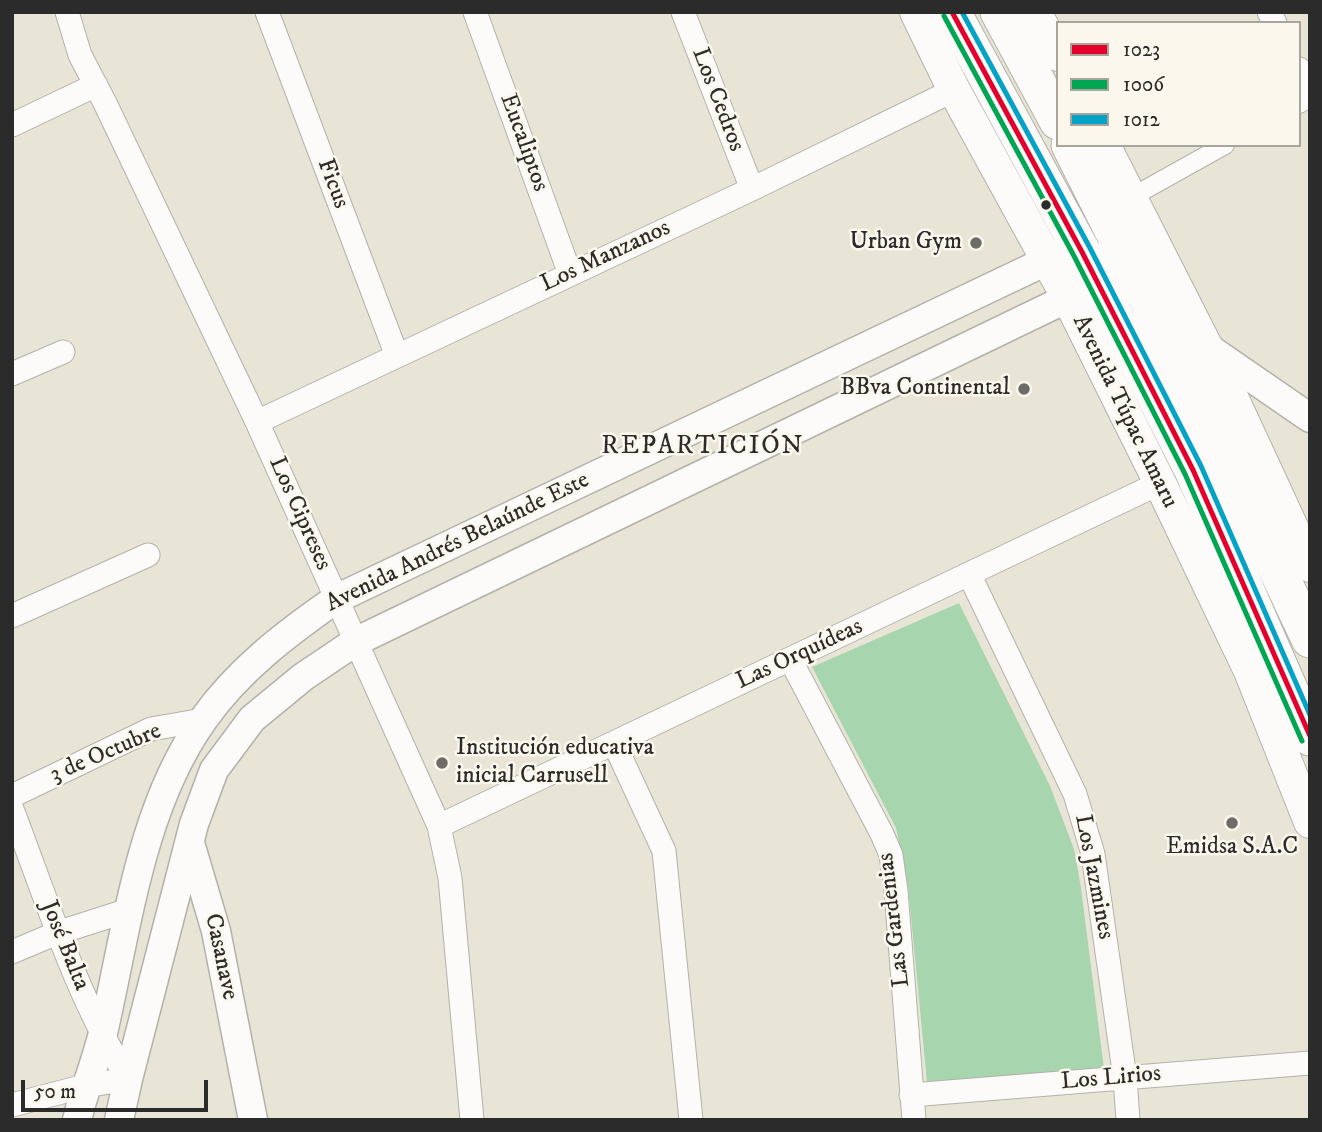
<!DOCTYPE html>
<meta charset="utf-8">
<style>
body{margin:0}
#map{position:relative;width:1322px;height:1132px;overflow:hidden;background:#e8e5d7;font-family:"IM FELL DW Pica",serif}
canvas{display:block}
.frame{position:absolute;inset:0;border:14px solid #2b2b2b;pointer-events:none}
.legend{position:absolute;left:1056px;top:21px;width:245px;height:126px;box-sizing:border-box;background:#fbf7ec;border:2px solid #a8a59f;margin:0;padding:9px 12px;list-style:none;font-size:21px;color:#2b2b2b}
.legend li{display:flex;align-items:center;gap:14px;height:35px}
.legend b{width:35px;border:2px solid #a8a59f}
.scale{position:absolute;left:21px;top:1080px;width:187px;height:32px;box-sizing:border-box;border:4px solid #2b2b2b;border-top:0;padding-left:9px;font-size:21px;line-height:24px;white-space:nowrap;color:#2b2b2b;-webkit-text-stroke:5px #fbf7ec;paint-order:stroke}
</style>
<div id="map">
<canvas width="1322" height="1132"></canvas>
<div class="frame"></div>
<ul class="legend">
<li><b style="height:9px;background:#e4002b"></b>1023</li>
<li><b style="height:9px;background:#00a651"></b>1006</li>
<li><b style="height:9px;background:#02a3c6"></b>1012</li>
</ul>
<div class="scale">50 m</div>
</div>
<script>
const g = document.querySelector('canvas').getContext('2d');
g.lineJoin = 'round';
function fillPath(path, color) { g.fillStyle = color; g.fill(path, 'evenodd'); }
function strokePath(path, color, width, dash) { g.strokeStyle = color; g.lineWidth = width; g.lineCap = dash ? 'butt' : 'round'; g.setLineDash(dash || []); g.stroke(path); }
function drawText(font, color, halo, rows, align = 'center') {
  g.font = font + ' "IM FELL DW Pica",serif'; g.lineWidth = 5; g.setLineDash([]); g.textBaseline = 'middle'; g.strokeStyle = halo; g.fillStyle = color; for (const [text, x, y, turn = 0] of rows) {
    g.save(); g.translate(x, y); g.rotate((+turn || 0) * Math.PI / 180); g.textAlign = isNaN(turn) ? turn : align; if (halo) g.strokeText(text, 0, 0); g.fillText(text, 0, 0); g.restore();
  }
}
fillPath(new Path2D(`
 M 959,603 L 1050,786 L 1074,849 L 1081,888 L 1104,1069 L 927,1082 L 908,885 L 896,828 L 812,667 Z`), '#a7d5ae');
const pedestrian = new Path2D(`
 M 1299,104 L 1310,98
 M 1130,198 L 1225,145`);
const minor = new Path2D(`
 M 67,12 L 80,55 L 105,103 L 257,422 L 439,826 L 450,878 L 472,1120
 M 267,12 L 397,356
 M 475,12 L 570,274
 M 683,12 L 752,189
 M 1269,12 L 1275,23
 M 1299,69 L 1310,89
 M 12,125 L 96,85
 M 12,374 L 63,352
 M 257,422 L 752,189 L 954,90
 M 969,574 L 1075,794 L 1093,854 L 1125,1078 L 1128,1120
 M 12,616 L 148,555
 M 790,659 L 882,834 L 891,855 L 896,891 L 914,1120
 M 614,743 L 664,851 L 691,1120
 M 12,796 L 151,729 L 203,720
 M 12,809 C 47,901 76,995 128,1079 L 85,1086 L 12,1105
 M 439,826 L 1160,483
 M 12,952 L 57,933 L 129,910
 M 911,1095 L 1310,1063`);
const tertiary = new Path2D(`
 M 1204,345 L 1310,418
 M 190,843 L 216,931 L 253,1120
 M 77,1120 C 84,1090 96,1062 103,1033 C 127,929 140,809 203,720 C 238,670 287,633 336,599 L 1061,254 C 1096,244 1117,276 1142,296
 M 119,1120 L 128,1079 L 194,824 L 214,770 L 252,719 L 303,677 L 355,642 L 1068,298 C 1108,303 1148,344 1183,366`);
const secondary = new Path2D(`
 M 916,12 L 954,90 L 1068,298 L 1160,483 L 1250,671 L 1310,822
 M 1035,12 L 1058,55
 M 1104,145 L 1230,393 L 1310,566`);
const trunk = new Path2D(`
 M 952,12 L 1082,252 L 1193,470 L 1310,737
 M 999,12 L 1058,121
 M 1070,145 L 1181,365 L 1310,639`);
strokePath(pedestrian, '#b3b1a9', 20);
strokePath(minor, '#b3b1a9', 25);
strokePath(tertiary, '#b3b1a9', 31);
strokePath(secondary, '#b3b1a9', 34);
strokePath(trunk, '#b3b1a9', 39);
strokePath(pedestrian, '#fcfbf9', 18);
strokePath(minor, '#fcfbf9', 23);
strokePath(tertiary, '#fcfbf9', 28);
strokePath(secondary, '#fcfbf9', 32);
strokePath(trunk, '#fcfbf9', 37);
strokePath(new Path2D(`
 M 952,12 L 1082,252 L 1193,470 L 1310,736`), '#e4002b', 5);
strokePath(new Path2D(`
 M 944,16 L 1074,256 L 1185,474 L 1302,741`), '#00a651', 5);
strokePath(new Path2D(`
 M 962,12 L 1090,248 L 1201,466 L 1310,715`), '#02a3c6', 5);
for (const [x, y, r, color] of [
 [1046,205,6,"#2b2b2b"],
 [976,243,7,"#6d6c67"],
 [1024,389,7,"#6d6c67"],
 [442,763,7,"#6d6c67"],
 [1232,823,7,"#6d6c67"]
]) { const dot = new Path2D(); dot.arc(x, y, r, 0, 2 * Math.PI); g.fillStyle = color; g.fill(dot); strokePath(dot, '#fbf7ec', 2.5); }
drawText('24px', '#2b2b2b', '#fbf7ec', [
 ["Los Cedros",717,100,69],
 ["Eucaliptos",523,143,70],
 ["Ficus",332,184,69],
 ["Los Manzanos",606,257,-25],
 ["Avenida Túpac Amaru",1124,412,64],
 ["Los Cipreses",299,514,66],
 ["Avenida Andrés Belaúnde Este",458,543,-26],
 ["Las Orquídeas",800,655,-25],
 ["3 de Octubre",106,754,-23],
 ["Los Jazmines",1093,877,79],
 ["Las Gardenias",895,920,-97],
 ["José Balta",64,946,68],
 ["Casanave",220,957,78],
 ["Los Lirios",1111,1079,-5]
]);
drawText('24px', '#2b2b2b', '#fbf7ec', [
 ["Urban Gym",962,243],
 ["BBva Continental",1010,389],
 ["Institución educativa",456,749,"left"],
 ["inicial Carrusell",456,777,"left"],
 ["Emidsa S.A.C",1232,848,"center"]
], 'right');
g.letterSpacing = '2px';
drawText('26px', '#2b2b2b', '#fbf7ec', [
 ["REPARTICIÓN",703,448]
]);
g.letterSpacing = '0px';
</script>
